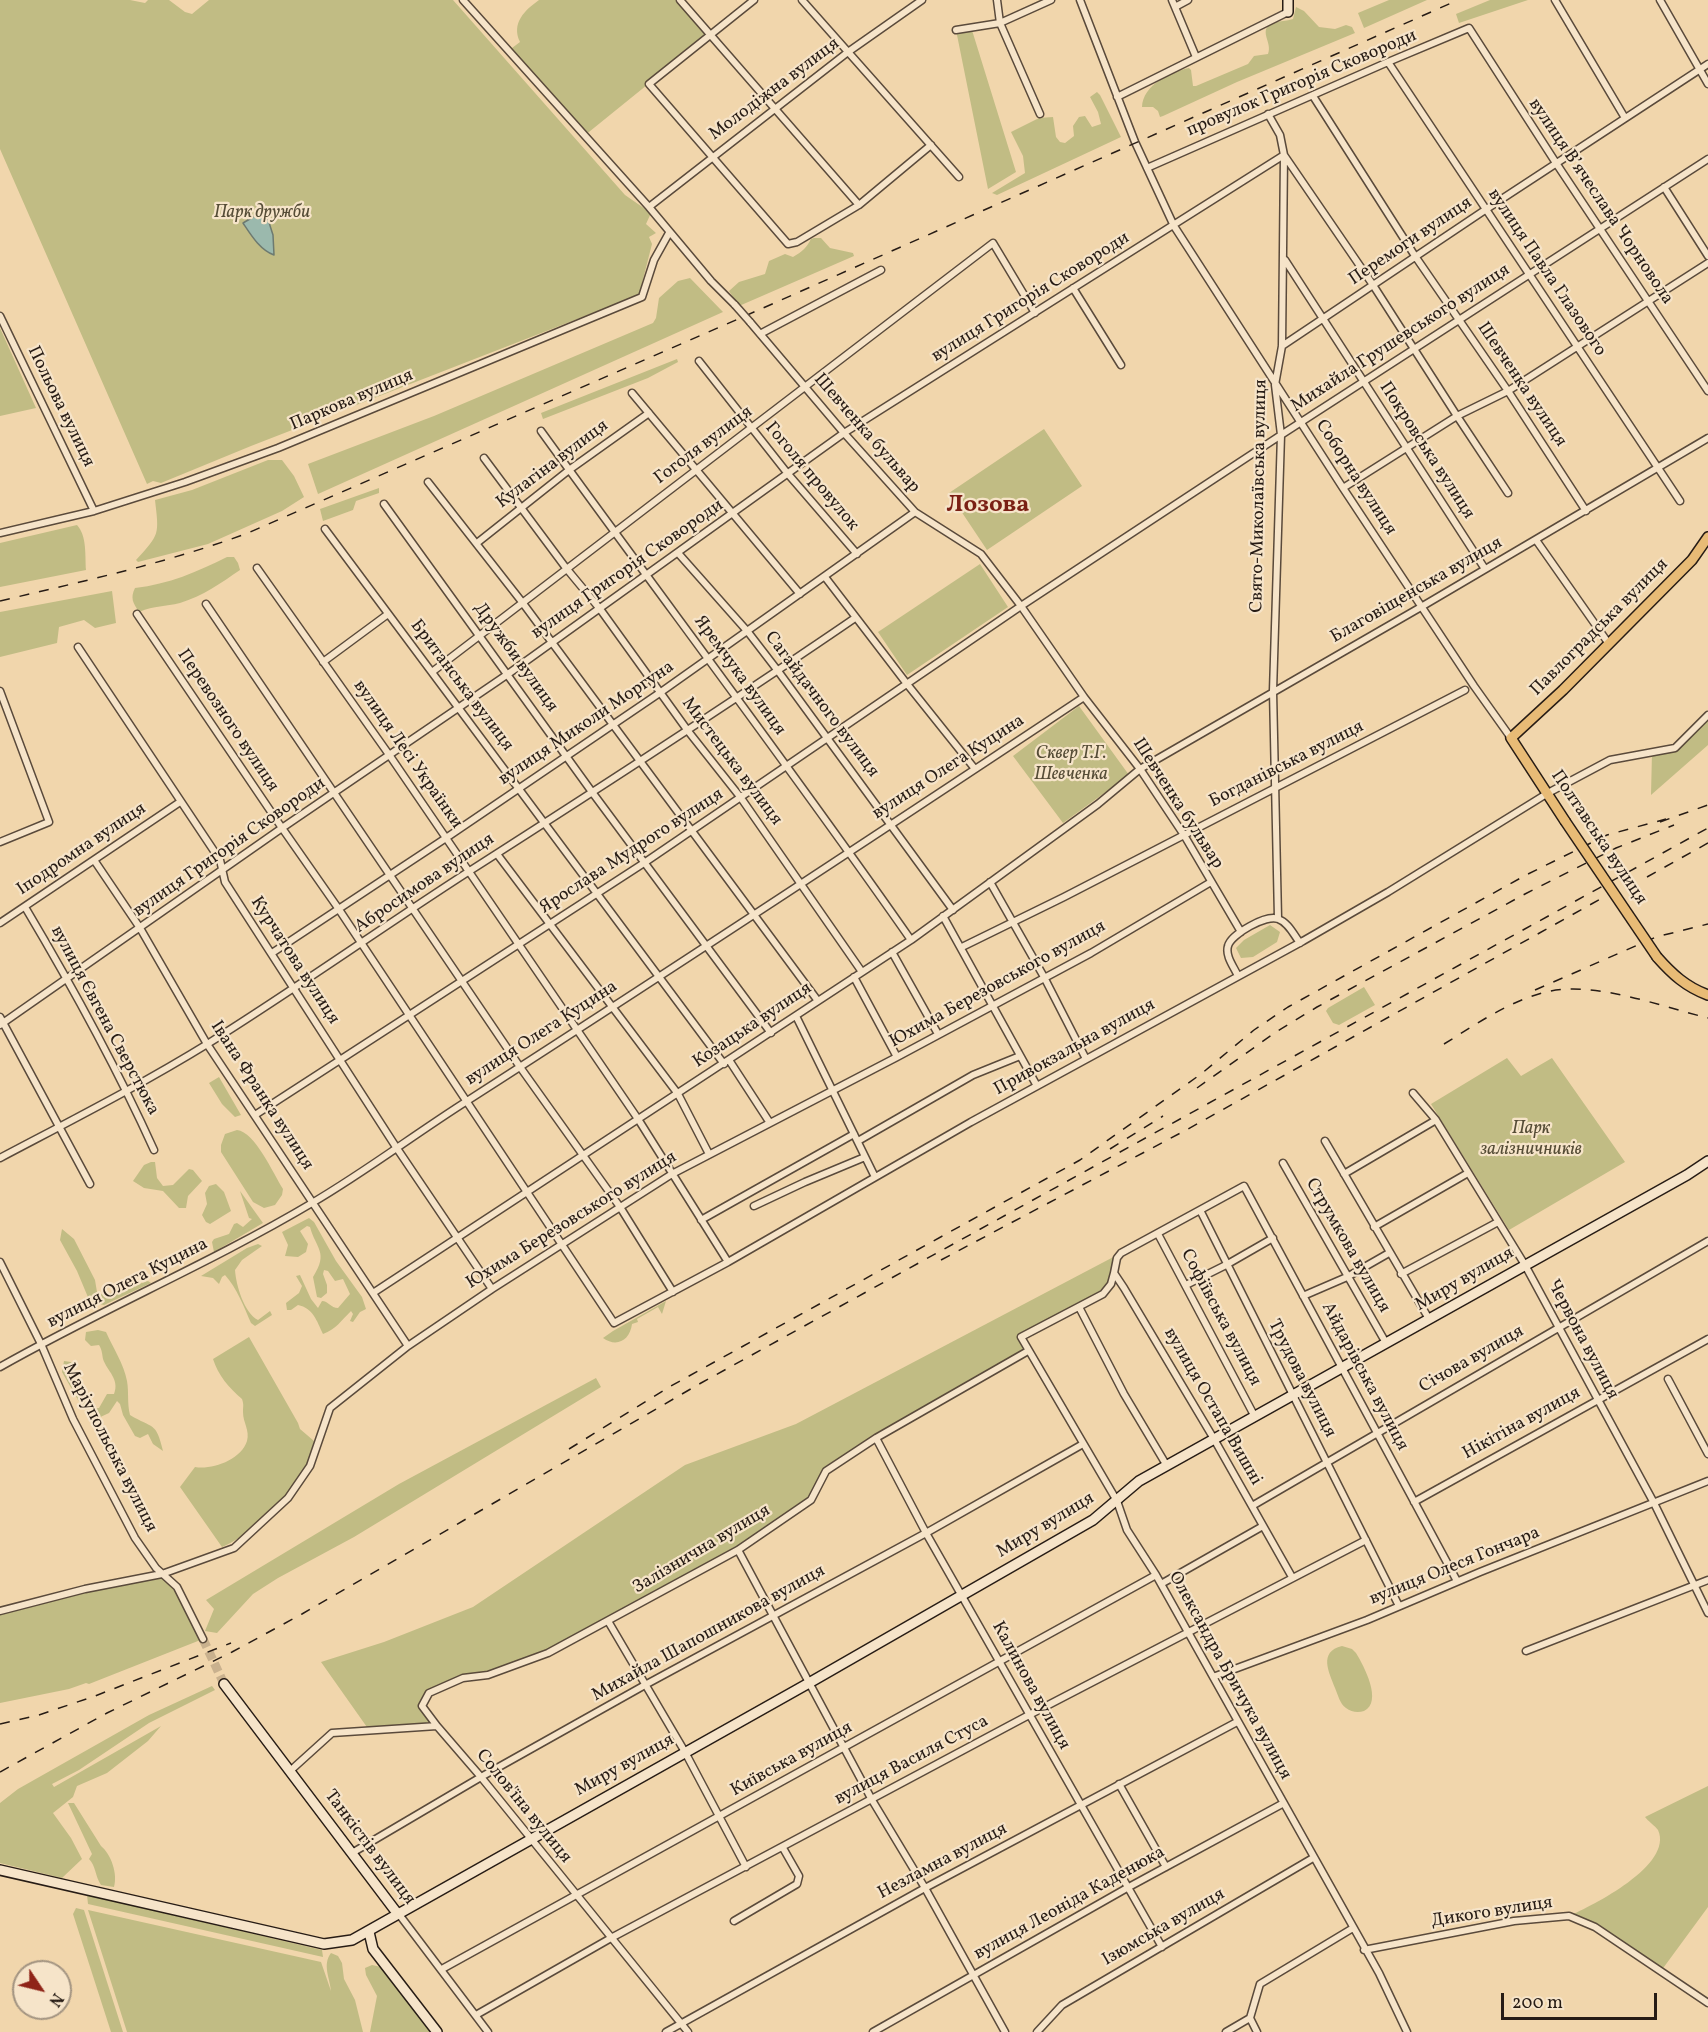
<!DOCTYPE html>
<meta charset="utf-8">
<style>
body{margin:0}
#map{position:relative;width:1708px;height:2032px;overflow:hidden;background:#f1d6ac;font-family:Vollkorn,serif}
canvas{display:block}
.north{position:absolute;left:12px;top:1960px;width:60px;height:60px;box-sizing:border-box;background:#f6e4c9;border:2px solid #a39481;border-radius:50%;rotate:125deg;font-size:16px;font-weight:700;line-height:24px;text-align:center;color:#271c15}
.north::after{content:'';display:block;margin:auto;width:21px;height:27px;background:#8f2418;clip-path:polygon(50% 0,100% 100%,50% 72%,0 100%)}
.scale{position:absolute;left:1501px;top:1993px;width:156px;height:27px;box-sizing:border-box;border:3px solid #271c15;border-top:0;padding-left:8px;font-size:18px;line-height:21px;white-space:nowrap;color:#271c15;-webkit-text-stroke:4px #f6e4c9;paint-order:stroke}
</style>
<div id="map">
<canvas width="1708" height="2032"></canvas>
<div class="north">N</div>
<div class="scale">200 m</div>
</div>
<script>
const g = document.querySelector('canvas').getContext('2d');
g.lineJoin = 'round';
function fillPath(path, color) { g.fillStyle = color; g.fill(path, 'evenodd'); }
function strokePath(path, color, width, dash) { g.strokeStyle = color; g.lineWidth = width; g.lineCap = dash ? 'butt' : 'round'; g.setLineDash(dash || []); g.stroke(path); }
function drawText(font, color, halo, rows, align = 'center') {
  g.font = font + ' Vollkorn,serif'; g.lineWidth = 4.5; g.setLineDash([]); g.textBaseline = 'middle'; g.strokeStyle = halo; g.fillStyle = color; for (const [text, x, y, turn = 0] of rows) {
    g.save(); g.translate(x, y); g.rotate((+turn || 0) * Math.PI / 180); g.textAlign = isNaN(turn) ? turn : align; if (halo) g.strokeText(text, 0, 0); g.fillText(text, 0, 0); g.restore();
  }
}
fillPath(new Path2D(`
 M 0,0 L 130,0 L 145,3 L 148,0 L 169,0 L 185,12 L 192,14 L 209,0 L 453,0 L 625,195 L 651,213 L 646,224 L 656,233 L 649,237 L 652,244 L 639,295 L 251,446 L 161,483 L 153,481 L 147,484 L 0,149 Z
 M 539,0 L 680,0 L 710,34 L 584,136 L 508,51 L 520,42 C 511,23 525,10 539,0 Z
 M 1389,0 L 1427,0 L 1364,28 L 1358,13 Z
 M 1490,0 L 1528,0 L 1459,23 L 1456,14 Z
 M 1296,7 L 1304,11 L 1319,27 L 1335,29 L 1346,25 L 1352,27 L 1355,33 L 1237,82 L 1163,116 L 1160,117 L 1158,111 L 1153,107 L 1142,107 C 1143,85 1170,72 1189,68 L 1191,70 L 1193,86 L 1196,86 L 1248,64 L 1254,56 L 1268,54 C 1273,42 1257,30 1273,23 C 1279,21 1287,21 1293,19 Z
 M 971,27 L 1016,172 L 988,189 L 956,30 Z
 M 1097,92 L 1100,95 L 1121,137 L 997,195 L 992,193 L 1025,173 L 1023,156 L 1011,132 L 1039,118 L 1053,117 L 1056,137 L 1060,142 L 1065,143 L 1074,136 L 1073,126 L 1079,117 L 1085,116 L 1092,127 L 1101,124 L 1098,112 L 1090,97 Z
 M 814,238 L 821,238 L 830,248 L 853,253 L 854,256 L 739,306 L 729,291 L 739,282 L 765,274 L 769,261 L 785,254 L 793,257 C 802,252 807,247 811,239 Z
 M 690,278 L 723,312 L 318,494 L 308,464 L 434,416 L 653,323 L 656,318 L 659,298 L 678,281 Z
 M 0,328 L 36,408 L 0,416 Z
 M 677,359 L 678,362 L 648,378 L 543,419 L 541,413 Z
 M 1044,429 L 1082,486 L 987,550 L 949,493 Z
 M 268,460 L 282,460 L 294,476 L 304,497 L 282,511 L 208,544 L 138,562 L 136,560 C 160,534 159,535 155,500 L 192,490 Z
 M 379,488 L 379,493 L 356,501 L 353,510 L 323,521 L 320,509 Z
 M 77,525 C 87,536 85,555 86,570 L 0,587 L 0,543 Z
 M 227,557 L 234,557 L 238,563 L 240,570 C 221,583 203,596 180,603 C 165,607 155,605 139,612 C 133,603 130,598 135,588 C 169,584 197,572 227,557 Z
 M 980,564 L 1008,607 L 907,675 L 878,632 Z
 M 112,591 L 116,623 L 95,628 L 84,620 L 59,627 L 57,643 L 0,657 L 0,612 Z
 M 1079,706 L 1129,775 L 1063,823 L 1013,756 Z
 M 1708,715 L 1708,745 L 1651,795 L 1652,752 L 1675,747 Z
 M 1270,925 L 1280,932 L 1277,942 L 1253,957 L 1241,958 L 1236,948 L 1244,940 Z
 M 1364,987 L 1375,1005 L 1339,1025 L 1333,1023 L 1326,1011 L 1328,1008 Z
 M 1507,1058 L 1521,1076 L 1552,1058 L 1625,1162 L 1509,1230 L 1431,1104 Z
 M 219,1077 L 241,1115 L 235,1117 L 222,1104 L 209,1083 Z
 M 237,1130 C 255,1132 273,1173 283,1189 L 282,1195 L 275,1205 L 264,1208 L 253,1202 L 221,1152 L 221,1145 L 225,1134 Z
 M 151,1162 L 155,1162 L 157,1178 L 163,1186 L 173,1185 L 189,1169 L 193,1170 L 202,1181 L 188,1196 L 186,1208 L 179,1208 L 163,1191 L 144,1188 L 133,1181 L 144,1165 Z
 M 216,1184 L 224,1192 L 231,1211 L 210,1224 L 206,1222 L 202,1215 L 207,1204 L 205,1193 L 209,1186 Z
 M 240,1191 L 263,1223 L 214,1252 L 212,1242 L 214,1239 L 229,1234 L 234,1224 L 237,1223 L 243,1227 L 252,1219 L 249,1218 Z
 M 309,1218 L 314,1222 L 336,1261 L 362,1297 L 366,1309 L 360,1312 L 353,1322 L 350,1321 L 353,1314 L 351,1311 C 341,1321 336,1329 323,1334 C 317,1321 313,1308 298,1305 L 291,1310 L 287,1310 L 286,1303 L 299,1293 L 302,1286 L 296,1276 L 300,1275 L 311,1299 L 318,1308 L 322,1301 C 328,1301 331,1308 338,1308 L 350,1294 L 343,1279 L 335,1281 L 328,1271 L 324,1270 L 323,1274 L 327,1285 L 327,1293 L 321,1298 L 317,1297 L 313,1277 C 329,1252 316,1249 310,1227 L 307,1226 L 300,1231 L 308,1244 L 306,1252 L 298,1257 L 285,1256 L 288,1245 L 282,1232 Z
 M 62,1229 L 74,1239 L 95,1280 L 97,1292 L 104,1295 L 148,1281 L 151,1283 L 104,1305 L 90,1302 L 77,1271 L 60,1240 Z
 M 258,1244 L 262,1246 L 242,1260 L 235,1270 C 236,1285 244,1313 258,1320 L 270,1311 L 272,1315 L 255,1326 L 251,1323 C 244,1307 237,1288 225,1275 L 222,1277 L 219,1284 L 213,1278 L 201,1276 L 247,1248 Z
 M 1121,1253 L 1108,1289 L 1021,1337 L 1028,1351 L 826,1471 L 811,1500 L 738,1550 L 548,1653 L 488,1675 L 463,1678 L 429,1693 L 422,1706 L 437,1726 L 369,1730 L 321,1662 L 384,1642 L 473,1607 L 685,1465 L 796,1424 Z
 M 666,1301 L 662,1314 L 658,1307 L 637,1319 L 638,1322 L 632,1324 C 630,1340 617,1348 603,1338 L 613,1331 Z
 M 98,1330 L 106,1332 C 113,1348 124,1364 127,1381 C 129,1392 127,1403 130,1415 C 153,1429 156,1421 163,1451 L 153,1444 L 148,1434 L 140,1438 L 135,1436 L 123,1415 L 120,1404 L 117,1401 L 109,1413 L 94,1420 L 78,1400 L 62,1372 L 64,1361 L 71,1362 C 81,1376 78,1398 92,1409 L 99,1408 L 107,1394 L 114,1394 C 120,1379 107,1371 103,1359 C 102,1353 102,1350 99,1345 L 91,1346 L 85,1340 L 86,1332 Z
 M 249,1337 L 298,1423 L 300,1429 L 314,1441 C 314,1477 253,1535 222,1547 L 180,1487 L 195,1467 C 212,1470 241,1460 247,1441 C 250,1430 243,1423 243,1412 C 243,1406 244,1405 242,1399 C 229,1388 218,1375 213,1359 Z
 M 596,1378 L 601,1387 L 354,1537 L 278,1578 L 253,1594 L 217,1633 L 205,1631 L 214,1609 L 206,1600 L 399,1484 Z
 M 162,1574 L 171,1581 L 203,1639 L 89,1684 L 86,1683 L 69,1689 L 0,1703 L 0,1611 Z
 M 1342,1646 L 1352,1649 L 1356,1653 C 1364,1666 1383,1702 1364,1711 C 1358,1713 1351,1712 1346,1708 C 1340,1704 1338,1695 1335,1688 C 1329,1672 1318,1652 1342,1646 Z
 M 212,1686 L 215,1690 L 149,1723 L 79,1770 L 52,1784 L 54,1787 L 161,1726 L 148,1741 L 107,1773 L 77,1786 L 73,1797 L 53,1813 L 71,1838 L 82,1859 L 62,1878 L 0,1863 L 0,1803 L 18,1789 L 149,1715 Z
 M 1708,1786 L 1708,1907 L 1661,1971 L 1595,1927 L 1569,1916 C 1592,1906 1674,1865 1658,1830 C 1655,1826 1648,1821 1645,1817 Z
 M 68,1803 L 74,1803 L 101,1846 C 111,1854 118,1874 114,1887 L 101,1885 C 95,1876 96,1866 89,1859 L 92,1854 Z
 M 87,1895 L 322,1950 L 323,1957 L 88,1904 Z
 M 76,1908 L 84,1910 L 123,2032 L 111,2032 L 73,1914 Z
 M 88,1910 L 321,1962 L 331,1991 C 330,1978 322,1965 331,1953 L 338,1956 L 342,1963 L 344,1979 L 355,2000 L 363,2032 L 127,2032 Z
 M 372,1965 L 381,1967 L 430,2032 L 370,2032 L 377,1996 L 366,1975 L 365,1968 Z`), '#c1bc84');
const water = new Path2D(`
 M 265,210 L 273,235 L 274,255 C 260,250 251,235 243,223 Z`);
fillPath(water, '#9bb9ad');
strokePath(water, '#6d7a70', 1.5);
strokePath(new Path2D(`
 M 203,1639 L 224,1684`), '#c9b18e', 9, [9, 4.5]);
const street = new Path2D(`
 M 463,0 L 649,207 L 711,281 L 735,305
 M 680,0 L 859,205
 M 754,0 L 649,84 L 788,244 L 797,242 L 859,205 L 931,145
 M 802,0 L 959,177
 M 997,0 L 1000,23 L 1040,114
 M 1080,0 L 1135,142 L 1174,226 L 1343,488 L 1474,686 L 1511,738
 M 1172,0 L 1196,57
 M 1555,0 L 1625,118
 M 1660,0 L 1708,84
 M 1175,7 L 1188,0
 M 956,30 L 1000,23 L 1051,0
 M 1388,62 L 1680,501
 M 1313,96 L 1415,256 L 1508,391 L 1586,511
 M 1117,97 L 1288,12
 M 1268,114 L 1280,135 L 1284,155 L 1282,346 L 1275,385 L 1281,435 L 1273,691 L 1278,918
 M 1147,168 L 1388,62 L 1469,28 L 1556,163 L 1708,391
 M 1664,187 L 1708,256
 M 649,207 L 848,52 L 922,0
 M 1285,260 L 1485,569
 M 1073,288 L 1121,365
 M 0,316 L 94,511
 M 750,322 L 844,433 L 915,512 L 981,554 L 1021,606 L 1084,697 L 1140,769 L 1184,835 L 1241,932
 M 760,334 L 881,270
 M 1282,346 L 1485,210 L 1708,64
 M 699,361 L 788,474 L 857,554
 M 632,393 L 800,594
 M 541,431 C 664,601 791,768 911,940
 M 484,458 L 566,568 L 600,609 L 688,731 L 741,798 L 862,972
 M 428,482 L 522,602 L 818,1001
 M 1343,488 L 1457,416 L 1508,391 L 1708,263
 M 384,504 L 592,792 L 771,1033
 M 325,529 L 724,1064
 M 0,533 L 94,511 L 185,482 L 278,448 L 642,297 L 654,260 L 669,233
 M 1536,540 L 1609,644
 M 477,543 L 569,470 L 649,413
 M 678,553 L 748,632 L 778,671 L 953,910
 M 257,568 L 390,756 L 638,1119 L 728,1262
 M 825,577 L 907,684 L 975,769
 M 206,604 L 520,1067 L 620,1207 L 673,1292
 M 137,614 L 282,828 L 338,908 L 614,1323 L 728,1262 L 971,1122 L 1303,941 L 1388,892 L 1548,793 L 1610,760 L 1675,748 L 1708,715
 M 78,647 L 220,860 L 225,882 L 396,1147 L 492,1289
 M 323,662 L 388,614
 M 432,672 L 993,243 L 1035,313
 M 0,691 L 49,822 L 0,842
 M 497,854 L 678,1094 L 709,1154
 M 94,860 L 140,928 L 207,1044 L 408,1346
 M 990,882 L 1044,977 L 1086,1059
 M 25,907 C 72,986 116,1066 154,1150
 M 943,916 L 1037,1086
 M 0,923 L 180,802
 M 962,947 L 1064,897 L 1465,690
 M 892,952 L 938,1034
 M 272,953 L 446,838 L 661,692 L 915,512
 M 1238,976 C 1234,967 1225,956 1228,946 C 1231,934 1267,914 1278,919 C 1288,922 1294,935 1300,943
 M 854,977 L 897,1057
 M 796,1016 L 875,1177
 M 0,1017 L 90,1184
 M 0,1025 L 282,828 L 508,674 L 844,433 L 1284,155 L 1373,285 L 1457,416 L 1508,493
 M 729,1060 L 770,1123
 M 1413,1093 L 1436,1120 L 1525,1265 L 1654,1503 L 1708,1613
 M 255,1115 L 644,863 L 1021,606 L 1281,435 L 1708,159
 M 858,1141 L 973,1075 L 1020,1056
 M 1325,1141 L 1429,1319
 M 0,1158 C 70,1121 141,1085 209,1043 C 297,988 381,928 468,872 C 598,789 728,705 855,618
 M 1283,1163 L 1386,1343
 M 1344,1174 L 1436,1120
 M 754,1206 L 805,1182 L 865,1157
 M 1200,1210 L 1121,1253 L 1117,1258 L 1114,1273 L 1124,1288 L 1214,1439 L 1292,1577
 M 701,1220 L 854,1134
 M 1374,1227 L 1468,1173
 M 1158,1234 L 1255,1417
 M 0,1262 L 41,1344 L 73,1419 L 135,1538 L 156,1568 L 177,1587 L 203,1639
 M 1114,1273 L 1111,1284 L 1103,1294 L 1021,1337 L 1117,1501 L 1127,1530 L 1156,1575 L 1379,1973 L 1407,2032
 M 1401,1274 L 1498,1222
 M 1186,1285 L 1226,1265 L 1273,1238
 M 373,1293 L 911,940 L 1098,804 L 1140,769 L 1421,607 L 1708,438
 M 1303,1296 L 1347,1277 L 1389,1253
 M 1079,1307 L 1124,1394 L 1167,1466
 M 0,1367 C 102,1309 211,1263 312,1203 C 365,1172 415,1134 467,1101 C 674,968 879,833 1084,697
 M 1668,1379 L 1708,1454
 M 876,1438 L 926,1533 L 1162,1947
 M 1414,1502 L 1708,1339
 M 1252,1506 L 1708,1241
 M 738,1550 L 872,1800 L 925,1888 L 1005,2032
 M 1161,1584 L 1263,1526
 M 1399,1606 L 1200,1210 L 1244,1186 L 1457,1581
 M 0,1611 L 85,1589 L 162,1574 L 234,1548 L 288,1498 L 310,1466 L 330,1408 L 408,1346 L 492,1289 L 672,1174 L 897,1057 L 1091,953 L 1211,882
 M 608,1621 L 685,1752 L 746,1867
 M 1526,1651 L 1708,1580
 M 1213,1677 L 1367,1620 L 1480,1572 L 1708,1481
 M 437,1726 L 422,1706 L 429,1693 L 463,1678 L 488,1675 L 548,1653 L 738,1550 L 811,1500 L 826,1471 L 876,1438 L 1028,1351
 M 290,1771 L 332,1733 L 437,1726 L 481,1777 L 688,2032
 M 1119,1784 L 1166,1867
 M 352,1853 L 481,1777 L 645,1685 L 926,1533 L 1083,1444
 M 398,1913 L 488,2032
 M 734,1921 L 797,1884 L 799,1876 L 783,1848
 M 1364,1950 L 1514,1921 L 1569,1916 L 1595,1927 L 1708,2003
 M 442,1969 L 1156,1575
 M 476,2015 L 611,1938 L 1029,1715 L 1366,1540
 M 1250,2018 L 1257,2032
 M 666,2032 L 925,1888 L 1237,1722
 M 873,2032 L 1127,1888 L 1282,1804
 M 1037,2032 L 1062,2005 L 1313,1858
 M 1226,2032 L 1250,2018 L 1260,1984 L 1353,1928`);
const secondary = new Path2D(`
 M 1288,12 L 1288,0
 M 224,1684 L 397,1913
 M 0,1870 L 324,1944 L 352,1940 L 809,1683 L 1093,1520 L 1139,1481 L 1687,1175 L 1708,1161
 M 369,1932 L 373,1949 L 437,2032`);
const primary = new Path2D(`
 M 1565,821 L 1511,738 L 1563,690 L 1692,560 L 1708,537
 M 1657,957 C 1672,974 1686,987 1708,995`);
strokePath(street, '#5a4a3b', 9);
strokePath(secondary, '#271c15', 12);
strokePath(primary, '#271c15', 12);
strokePath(street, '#f6e4c9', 6);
strokePath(secondary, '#f6e4c9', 9);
strokePath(primary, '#e8bb76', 9);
strokePath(new Path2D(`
 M 0,601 C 84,581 167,563 248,533 L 745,316 L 1458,0
 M 1660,822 L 1708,805
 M 1647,877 L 1708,843
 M 1535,990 L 1656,937 L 1708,924
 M 1444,1044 C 1475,1025 1506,1003 1542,993 C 1591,979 1659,1006 1708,1018
 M 1197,1088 L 1276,1032 L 1317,1007 L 1525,894 L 1616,848 L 1674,825
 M 1110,1149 L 1163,1116
 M 941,1260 L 1188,1129 L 1604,897
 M 569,1449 L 671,1386 L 1080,1160 L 1201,1074 L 1254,1030 L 1288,1007 L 1526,875 L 1607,835 L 1666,819
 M 0,1724 L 39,1715 L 95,1696 L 231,1643
 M 0,1772 L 107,1713 L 232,1652 L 302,1614 L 701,1383 L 1708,828`), '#271c15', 1.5, [10, 10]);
const streetBridge = new Path2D(`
 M 735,305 L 750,322`);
const primaryBridge = new Path2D(`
 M 1565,821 L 1657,957`);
strokePath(streetBridge, '#5a4a3b', 9, []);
strokePath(primaryBridge, '#271c15', 12, []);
strokePath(streetBridge, '#f6e4c9', 6);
strokePath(primaryBridge, '#e8bb76', 9);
drawText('18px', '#271c15', '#f6e4c9', [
 ["провулок Григорія Сковороди",1302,84,-23],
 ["Молодіжна вулиця",775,90,-37],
 ["вулиця В’ячеслава Чорновола",1600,202,56],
 ["Перемоги вулиця",1411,242,-34],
 ["вулиця Павла Глазового",1546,273,56],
 ["вулиця Григорія Сковороди",1031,298,-32],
 ["Михайла Грушевського вулиця",1401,339,-33],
 ["Шевченка вулиця",1521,385,56],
 ["Паркова вулиця",352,401,-23],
 ["Польова вулиця",60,407,64],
 ["Шевченка бульвар",866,434,49],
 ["Гоголя вулиця",704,446,-37],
 ["Покровська вулиця",1426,451,57],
 ["Кулагіна вулиця",553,465,-37],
 ["Гоголя провулок",811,477,50],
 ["Соборна вулиця",1355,478,57],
 ["Свято-Миколаївська вулиця",1260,496,-89],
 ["вулиця Григорія Сковороди",628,570,-35],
 ["Благовіщенська вулиця",1417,591,-30],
 ["Павлоградська вулиця",1600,628,-45],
 ["Дружби вулиця",515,658,54],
 ["Яремчука вулиця",739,676,54],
 ["Британська вулиця",461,686,53],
 ["Сагайдачного вулиця",821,705,53],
 ["Перевозного вулиця",227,721,56],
 ["вулиця Миколи Моргуна",587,724,-34],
 ["вулиця Лесі Українки",407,755,55],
 ["Мистецька вулиця",731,762,53],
 ["Богданівська вулиця",1287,765,-27],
 ["вулиця Олега Куцина",949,768,-33],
 ["Шевченка бульвар",1177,804,57],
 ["Полтавська вулиця",1598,838,56],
 ["вулиця Григорія Сковороди",230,848,-35],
 ["Іподромна вулиця",82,850,-34],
 ["Ярослава Мудрого вулиця",632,852,-33],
 ["Абросимова вулиця",425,884,-34],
 ["Курчатова вулиця",294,961,57],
 ["Юхима Березовського вулиця",998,985,-29],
 ["вулиця Євгена Сверстюка",104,1021,62],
 ["Козацька вулиця",753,1026,-34],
 ["вулиця Олега Куцина",542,1034,-33],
 ["Привокзальна вулиця",1075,1048,-29],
 ["Івана Франка вулиця",261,1096,57],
 ["Юхима Березовського вулиця",572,1221,-32],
 ["Струмкова вулиця",1347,1246,60],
 ["Миру вулиця",1465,1280,-30],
 ["вулиця Олега Куцина",128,1284,-27],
 ["Софіївська вулиця",1220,1318,62],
 ["Червона вулиця",1582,1340,62],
 ["Січова вулиця",1472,1360,-30],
 ["Айдарівська вулиця",1364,1377,62],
 ["Трудова вулиця",1301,1379,63],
 ["вулиця Остапа Вишні",1212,1407,60],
 ["Нікітіна вулиця",1522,1424,-29],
 ["Маріупольська вулиця",109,1448,63],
 ["Миру вулиця",1046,1526,-31],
 ["Залізнична вулиця",702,1550,-31],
 ["вулиця Олеся Гончара",1455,1567,-22],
 ["Михайла Шапошникова вулиця",709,1634,-29],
 ["Олександра Бричука вулиця",1229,1676,61],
 ["Калинова вулиця",1030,1686,61],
 ["Київська вулиця",792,1760,-29],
 ["вулиця Василя Стуса",912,1761,-28],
 ["Миру вулиця",625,1766,-29],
 ["Солов'їна вулиця",523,1807,51],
 ["Танкістів вулиця",369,1848,53],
 ["Незламна вулиця",943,1862,-28],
 ["вулиця Леоніда Каденюка",1070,1904,-29],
 ["Дикого вулиця",1492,1913,-9],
 ["Ізюмська вулиця",1164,1928,-30]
]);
drawText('italic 18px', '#554c36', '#f6e4c9', [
 ["Парк дружби",262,214],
 ["Сквер Т.Г.",1071,755],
 ["Шевченка",1071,776],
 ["Парк",1531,1130],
 ["залізничників",1531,1151]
]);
drawText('bold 24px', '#7a1f14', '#f6e4c9', [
 ["Лозова",988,507]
]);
</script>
